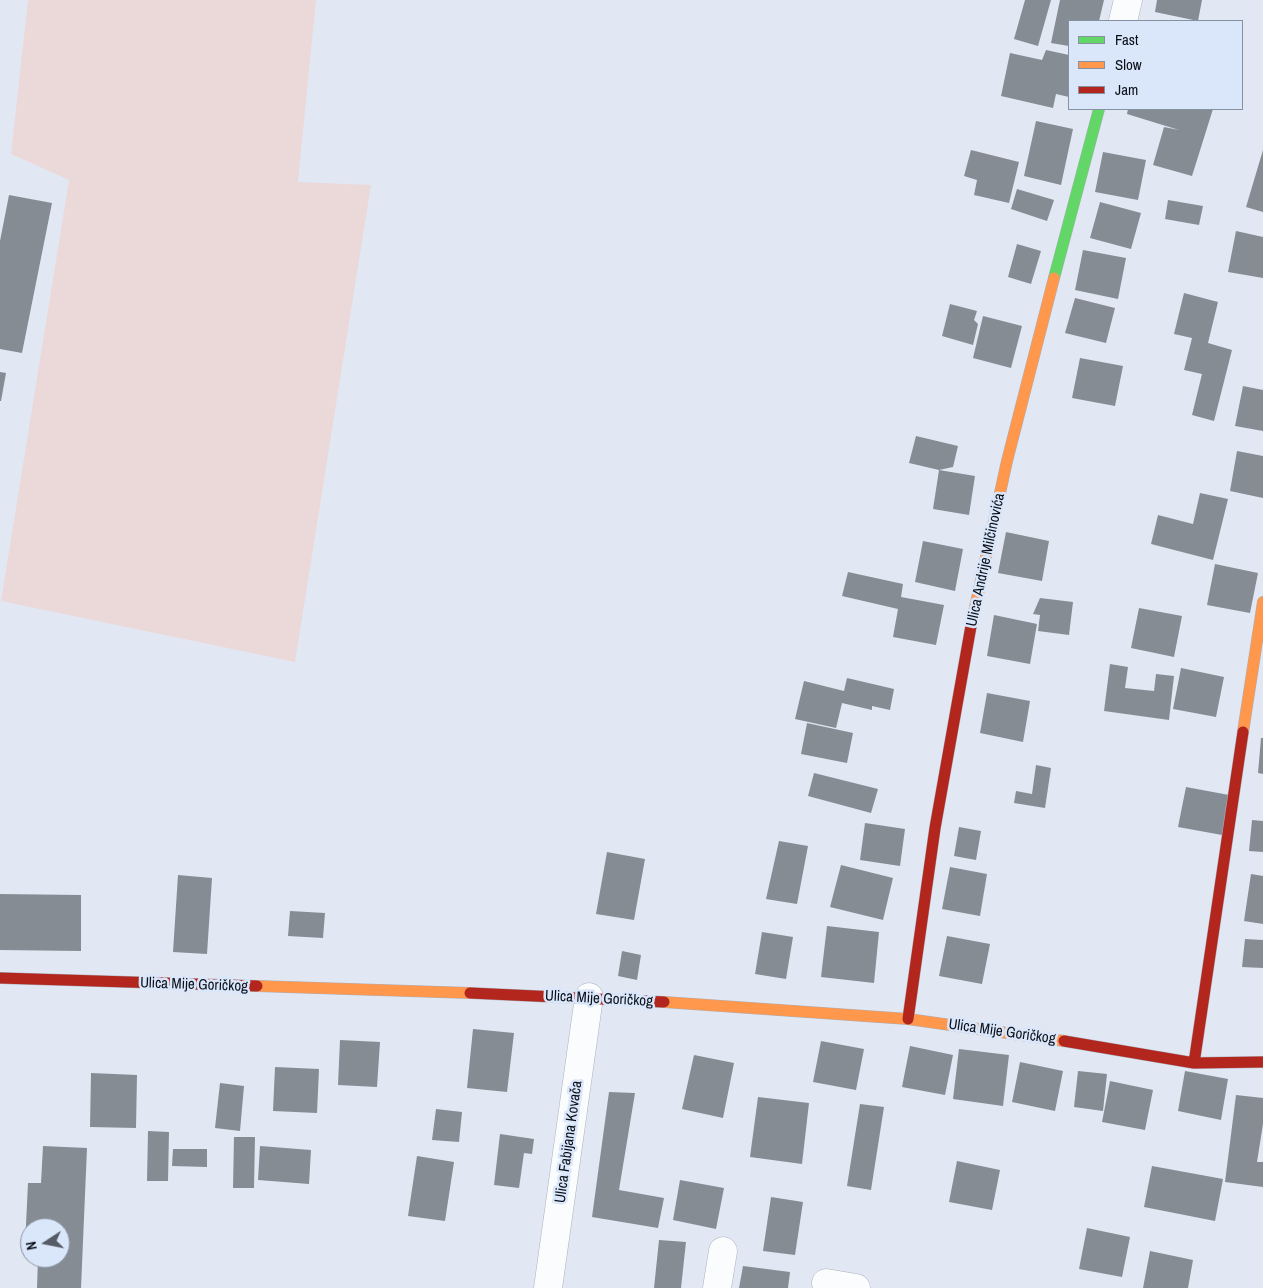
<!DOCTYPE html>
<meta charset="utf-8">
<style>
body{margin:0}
#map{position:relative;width:1263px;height:1288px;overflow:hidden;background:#e2e8f3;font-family:"Archivo Narrow",sans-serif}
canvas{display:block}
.legend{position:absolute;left:1068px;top:20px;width:175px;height:90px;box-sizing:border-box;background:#dae7fb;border:1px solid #8791a0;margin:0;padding:6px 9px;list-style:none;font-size:15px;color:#0b1018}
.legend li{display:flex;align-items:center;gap:10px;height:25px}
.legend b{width:25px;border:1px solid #8791a0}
.north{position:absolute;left:20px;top:1218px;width:50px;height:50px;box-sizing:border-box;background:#dae7fb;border:1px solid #8791a0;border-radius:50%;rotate:259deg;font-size:14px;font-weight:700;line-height:20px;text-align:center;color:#0b1018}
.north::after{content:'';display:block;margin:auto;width:18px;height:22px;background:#565c65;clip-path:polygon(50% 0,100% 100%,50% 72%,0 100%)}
</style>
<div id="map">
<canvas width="1263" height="1288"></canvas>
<ul class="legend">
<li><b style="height:6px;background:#63d668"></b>Fast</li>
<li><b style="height:6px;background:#ff974d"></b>Slow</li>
<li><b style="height:6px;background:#b3261e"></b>Jam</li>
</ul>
<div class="north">N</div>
</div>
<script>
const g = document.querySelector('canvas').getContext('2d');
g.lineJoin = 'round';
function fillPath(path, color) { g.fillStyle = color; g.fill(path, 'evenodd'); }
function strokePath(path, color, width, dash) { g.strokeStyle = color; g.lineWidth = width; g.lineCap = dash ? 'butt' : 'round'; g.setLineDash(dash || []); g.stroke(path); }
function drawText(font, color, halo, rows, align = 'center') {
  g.font = font + ' "Archivo Narrow",sans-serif'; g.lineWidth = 5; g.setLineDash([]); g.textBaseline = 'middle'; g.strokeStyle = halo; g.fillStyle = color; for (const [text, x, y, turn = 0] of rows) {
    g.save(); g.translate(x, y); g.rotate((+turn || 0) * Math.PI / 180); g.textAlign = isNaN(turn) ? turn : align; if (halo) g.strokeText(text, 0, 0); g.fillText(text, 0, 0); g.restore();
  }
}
fillPath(new Path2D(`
 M 28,0 L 316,0 L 298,182 L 371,185 L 295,662 L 1,601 L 69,180 L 11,154 Z`), '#ead9d8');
fillPath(new Path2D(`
 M 1025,0 L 1051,0 L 1038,46 L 1014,39 Z
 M 1060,0 L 1104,0 L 1099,21 L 1069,21 L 1069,46 L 1051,43 Z
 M 1157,0 L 1202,0 L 1198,21 L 1155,12 Z
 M 1046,50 L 1069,55 L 1069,97 L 1056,94 L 1053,108 L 1001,96 L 1010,53 L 1042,60 Z
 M 1128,109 L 1213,109 L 1192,176 L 1153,165 L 1164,127 L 1179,130 L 1127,114 Z
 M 1036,121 L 1073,129 L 1061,185 L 1024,176 Z
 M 971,150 L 1019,162 L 1009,203 L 974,195 L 977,180 L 964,176 Z
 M 1263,150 L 1263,212 L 1246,207 Z
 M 1103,152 L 1146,160 L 1138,200 L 1095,192 Z
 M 1017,189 L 1054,200 L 1047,221 L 1011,209 Z
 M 9,195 L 52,203 L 22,353 L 0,349 L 0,241 Z
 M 1168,200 L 1203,206 L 1199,225 L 1165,219 Z
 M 1100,202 L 1141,213 L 1131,249 L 1090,238 Z
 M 1236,231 L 1263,237 L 1263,278 L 1228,272 Z
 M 1017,244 L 1041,251 L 1031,284 L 1008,277 Z
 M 1083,250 L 1126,258 L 1118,299 L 1075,290 Z
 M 1184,293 L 1218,302 L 1208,343 L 1232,350 L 1214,421 L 1192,415 L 1202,374 L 1184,370 L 1192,338 L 1174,334 Z
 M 1075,298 L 1115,308 L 1106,343 L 1065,333 Z
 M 950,304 L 977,311 L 974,320 L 978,324 L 973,345 L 942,336 Z
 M 983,316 L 1022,326 L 1011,368 L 973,358 Z
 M 1080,358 L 1123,366 L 1115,406 L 1072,398 Z
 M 0,372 L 6,373 L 1,401 L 0,401 Z
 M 1243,386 L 1263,390 L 1263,431 L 1235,426 Z
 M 916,436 L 958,446 L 953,467 L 939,470 L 975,476 L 969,515 L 933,509 L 939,470 L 909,463 Z
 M 1237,451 L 1263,456 L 1263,498 L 1230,491 Z
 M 1200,493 L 1228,499 L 1213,560 L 1151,544 L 1158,515 L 1193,524 Z
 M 1006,532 L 1049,541 L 1042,581 L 998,573 Z
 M 923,541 L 963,549 L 955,591 L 915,582 Z
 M 1215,564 L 1258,573 L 1250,613 L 1207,605 Z
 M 848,572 L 903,584 L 901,597 L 944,605 L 936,645 L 893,637 L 898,609 L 842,596 Z
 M 1040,598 L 1073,602 L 1069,635 L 1038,631 L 1040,615 L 1033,614 Z
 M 1139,608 L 1182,616 L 1174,657 L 1131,648 Z
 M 994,615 L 1037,624 L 1030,664 L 987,656 Z
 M 1110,664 L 1128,667 L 1125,688 L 1154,691 L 1156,674 L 1174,676 L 1169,720 L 1104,711 Z
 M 1181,668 L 1224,677 L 1216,717 L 1173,709 Z
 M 847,678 L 894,689 L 890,710 L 872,706 L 872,710 L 842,703 L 836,728 L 795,719 L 804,681 L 844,691 Z
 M 987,693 L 1030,701 L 1023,742 L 980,733 Z
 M 807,723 L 853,733 L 847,763 L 801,754 Z
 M 1261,738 L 1263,738 L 1263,774 L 1258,773 Z
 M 1036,765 L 1051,768 L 1045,808 L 1014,803 L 1016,791 L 1032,794 Z
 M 814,773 L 878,789 L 871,813 L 808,796 Z
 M 1186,787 L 1229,795 L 1222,835 L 1178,827 Z
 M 1252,820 L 1263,821 L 1263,852 L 1249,851 Z
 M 865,823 L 905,829 L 900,866 L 860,860 Z
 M 959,827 L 981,831 L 976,860 L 954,856 Z
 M 779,841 L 808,846 L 797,904 L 766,899 Z
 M 607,852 L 645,859 L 634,920 L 596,914 Z
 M 841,865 L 893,878 L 883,920 L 830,907 Z
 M 950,867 L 987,874 L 980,916 L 942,909 Z
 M 1251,874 L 1263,876 L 1263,924 L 1244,921 Z
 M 178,875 L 212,878 L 207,954 L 173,952 Z
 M 0,894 L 81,895 L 81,951 L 0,950 Z
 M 290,911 L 325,913 L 323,938 L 288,936 Z
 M 827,926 L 879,932 L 874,983 L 821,977 Z
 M 762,932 L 793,937 L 786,979 L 755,974 Z
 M 947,936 L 990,944 L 982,984 L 939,976 Z
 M 1245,939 L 1263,940 L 1263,968 L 1242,967 Z
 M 622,951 L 641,955 L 637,980 L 618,976 Z
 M 473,1029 L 514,1033 L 507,1092 L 467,1088 Z
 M 340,1040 L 380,1042 L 377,1087 L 338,1085 Z
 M 821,1041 L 864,1049 L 856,1090 L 813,1082 Z
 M 910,1046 L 953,1055 L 945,1095 L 902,1087 Z
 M 959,1049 L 1009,1055 L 1003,1106 L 953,1099 Z
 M 694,1055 L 734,1063 L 723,1118 L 682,1109 Z
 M 1020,1062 L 1063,1071 L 1055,1111 L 1012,1102 Z
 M 275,1067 L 319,1069 L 317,1113 L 273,1111 Z
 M 1078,1071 L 1107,1074 L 1103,1111 L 1074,1107 Z
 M 1185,1071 L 1228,1079 L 1221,1120 L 1178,1111 Z
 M 91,1073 L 137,1075 L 136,1128 L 90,1127 Z
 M 1110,1081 L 1153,1090 L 1145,1130 L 1102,1122 Z
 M 220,1083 L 244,1086 L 240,1131 L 215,1128 Z
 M 609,1092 L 635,1093 L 619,1190 L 664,1198 L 658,1228 L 592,1217 Z
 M 1236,1095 L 1263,1098 L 1263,1124 L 1257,1162 L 1263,1162 L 1263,1187 L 1225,1182 Z
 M 758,1097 L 809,1103 L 802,1164 L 750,1157 Z
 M 860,1104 L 884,1107 L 871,1190 L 847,1186 Z
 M 436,1109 L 462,1112 L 459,1142 L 432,1140 Z
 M 148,1131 L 169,1132 L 168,1181 L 147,1181 Z
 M 500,1134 L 534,1139 L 532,1154 L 524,1153 L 519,1188 L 494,1185 Z
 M 234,1137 L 255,1137 L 254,1188 L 233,1188 Z
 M 43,1146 L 87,1148 L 81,1288 L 37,1288 L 38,1258 L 60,1258 L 60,1228 L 30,1228 L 30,1246 L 25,1246 L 28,1183 L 41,1183 Z
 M 260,1146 L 311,1150 L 309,1184 L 258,1180 Z
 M 173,1149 L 207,1149 L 207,1167 L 172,1166 Z
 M 417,1156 L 454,1162 L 445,1221 L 408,1216 Z
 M 957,1161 L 1000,1170 L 992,1210 L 949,1202 Z
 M 1152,1166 L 1223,1179 L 1215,1221 L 1144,1207 Z
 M 680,1180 L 724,1188 L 716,1229 L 673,1220 Z
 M 771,1197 L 803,1202 L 795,1255 L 763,1251 Z
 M 1087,1228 L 1130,1237 L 1122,1277 L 1079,1269 Z
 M 659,1240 L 686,1242 L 681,1288 L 654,1288 Z
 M 1150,1251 L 1193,1260 L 1188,1288 L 1143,1288 Z
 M 743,1266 L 790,1272 L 788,1288 L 739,1288 Z`), '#868c94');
const street = new Path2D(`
 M 1123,21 L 1128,0
 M 826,1283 L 856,1288
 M 548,1288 L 589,997
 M 717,1288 L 723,1251`);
const fast = new Path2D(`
 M 1054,278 L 1099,109`);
const slow = new Path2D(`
 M 971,626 L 1007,461 L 1054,278
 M 1243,732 L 1263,602
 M 257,986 L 470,993
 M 664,1002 L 908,1019 L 1064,1041`);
const jam = new Path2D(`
 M 0,978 L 257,986
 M 470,993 L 664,1002
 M 908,1019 L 935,828 L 971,626
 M 1064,1041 L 1194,1063 L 1263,1062
 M 1194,1063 L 1243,732`);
strokePath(street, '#abb0ba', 29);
strokePath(fast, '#abb0ba', 12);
strokePath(slow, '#abb0ba', 12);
strokePath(jam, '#abb0ba', 12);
strokePath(street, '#fbfcfd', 28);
strokePath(fast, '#63d668', 11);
strokePath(slow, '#ff974d', 11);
strokePath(jam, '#b3261e', 11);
drawText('15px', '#0b1018', '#dae7fb', [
 ["Ulica Andrije Milčinovića",986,560,-78],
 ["Ulica Mije Goričkog",194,985,2],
 ["Ulica Mije Goričkog",599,999,3],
 ["Ulica Mije Goričkog",1002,1032,8],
 ["Ulica Fabijana Kovača",569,1142,-82]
]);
</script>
